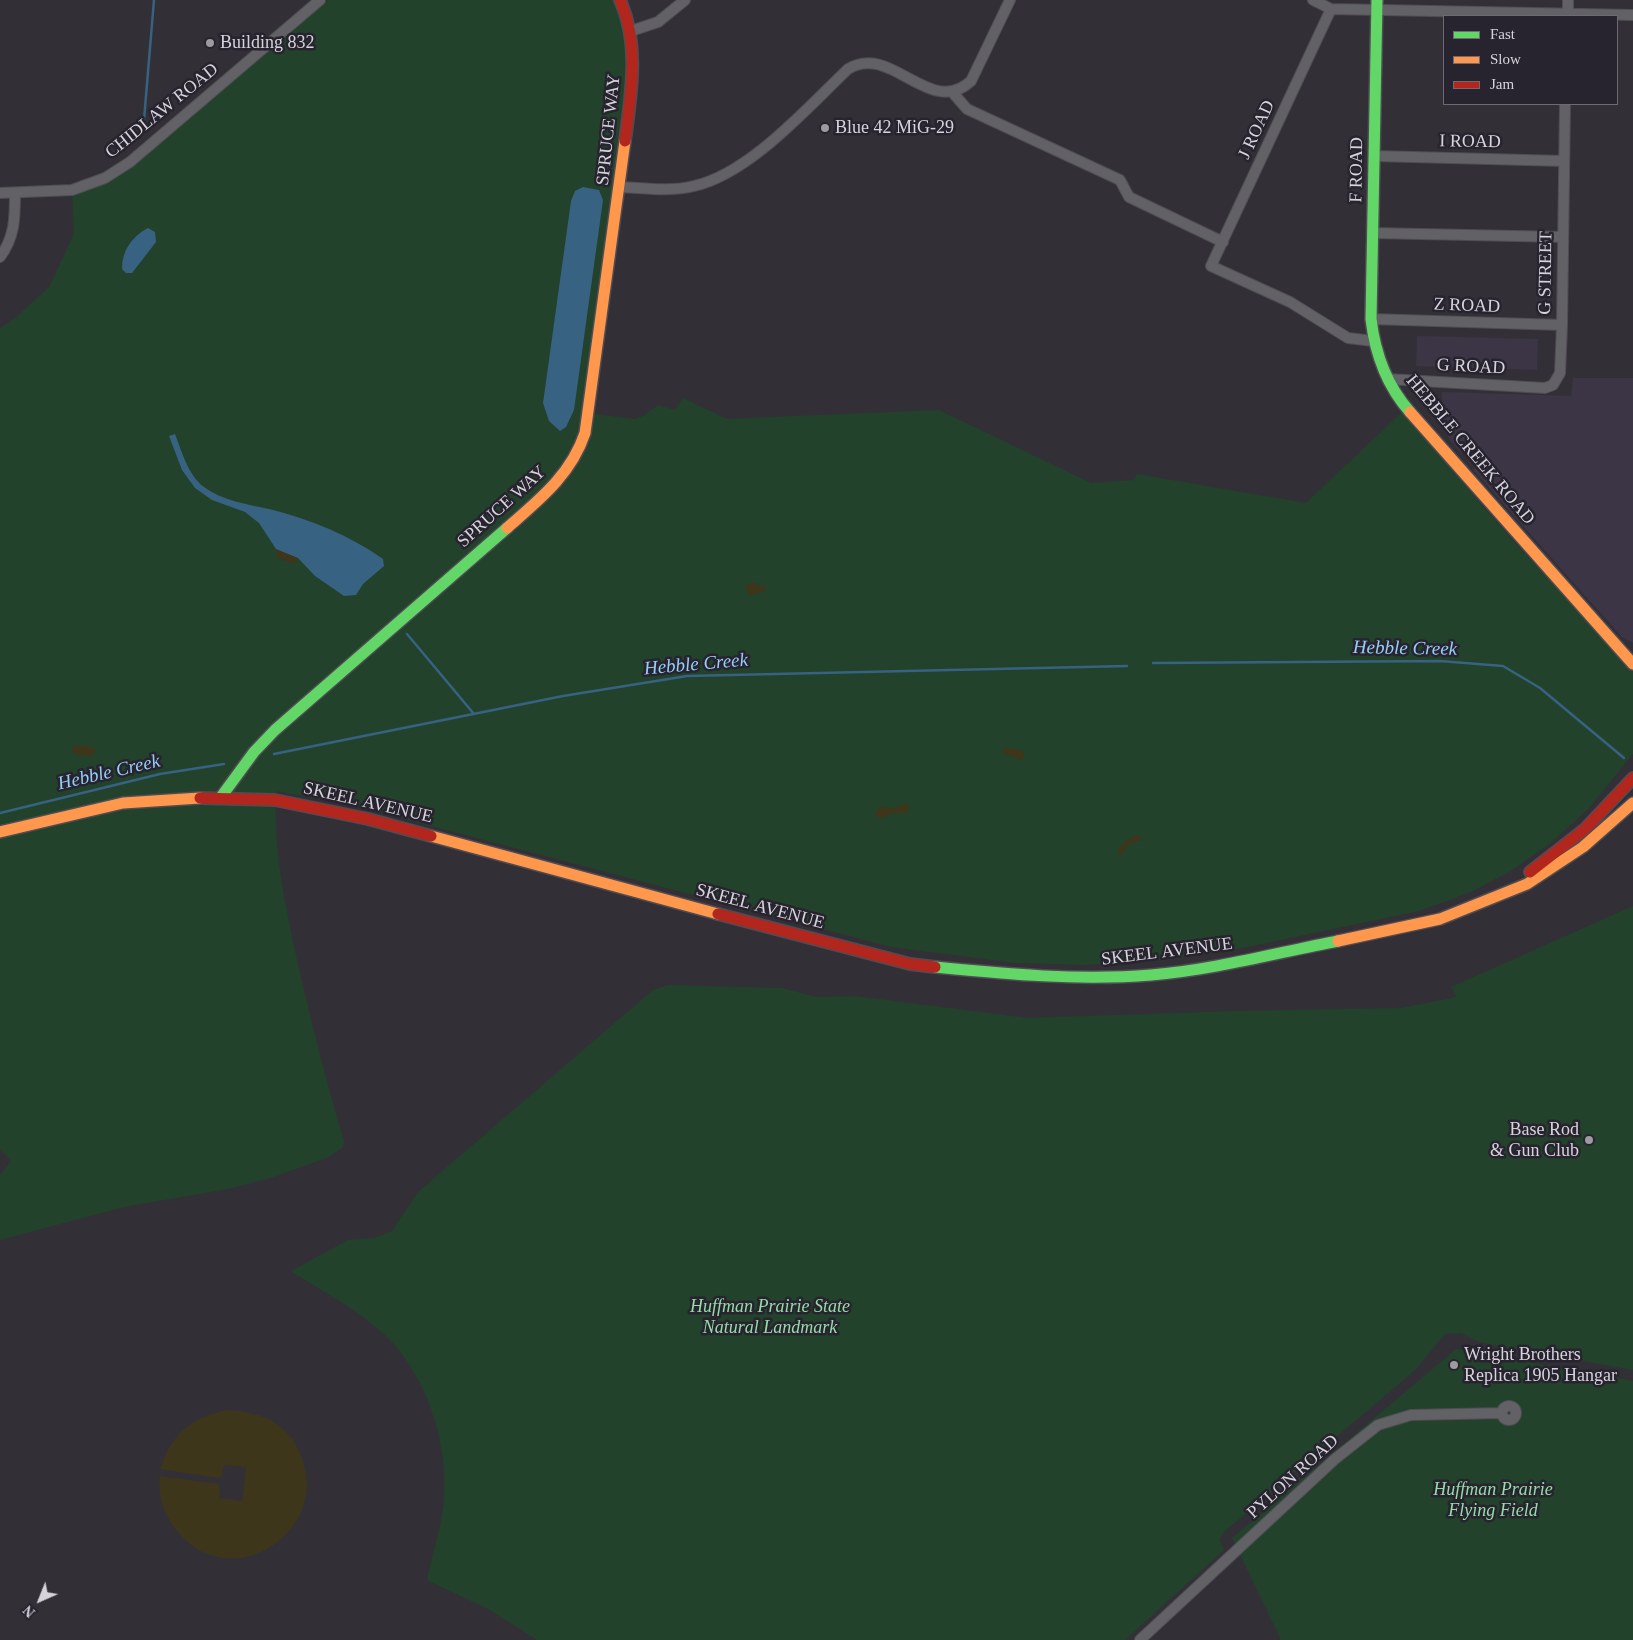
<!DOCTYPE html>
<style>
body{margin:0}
#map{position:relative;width:1633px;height:1640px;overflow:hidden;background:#323036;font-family:Georgia,serif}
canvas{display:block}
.legend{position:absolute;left:1443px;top:15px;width:175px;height:90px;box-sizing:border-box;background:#27242f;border:1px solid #6d6a74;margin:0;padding:6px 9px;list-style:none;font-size:15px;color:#d6d3db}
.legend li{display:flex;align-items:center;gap:10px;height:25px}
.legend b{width:25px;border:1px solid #6d6a74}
.north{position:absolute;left:15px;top:1575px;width:50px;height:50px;-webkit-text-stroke:4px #27242f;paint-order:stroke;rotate:224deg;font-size:14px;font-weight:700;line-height:20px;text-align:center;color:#d6d3db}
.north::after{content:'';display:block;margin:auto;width:18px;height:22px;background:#d6d3db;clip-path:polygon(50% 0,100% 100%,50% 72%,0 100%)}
</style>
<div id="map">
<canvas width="1633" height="1640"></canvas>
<ul class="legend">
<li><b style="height:6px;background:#63d668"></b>Fast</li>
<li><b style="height:6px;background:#ff974d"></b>Slow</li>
<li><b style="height:6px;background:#b3261e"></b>Jam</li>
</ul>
<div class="north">N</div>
</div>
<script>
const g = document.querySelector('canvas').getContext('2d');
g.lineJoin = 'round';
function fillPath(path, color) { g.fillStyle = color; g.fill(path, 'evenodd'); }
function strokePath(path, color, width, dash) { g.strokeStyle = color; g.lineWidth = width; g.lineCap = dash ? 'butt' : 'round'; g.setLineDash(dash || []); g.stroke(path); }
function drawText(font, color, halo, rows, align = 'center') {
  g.font = font + ' Georgia,serif'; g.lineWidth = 5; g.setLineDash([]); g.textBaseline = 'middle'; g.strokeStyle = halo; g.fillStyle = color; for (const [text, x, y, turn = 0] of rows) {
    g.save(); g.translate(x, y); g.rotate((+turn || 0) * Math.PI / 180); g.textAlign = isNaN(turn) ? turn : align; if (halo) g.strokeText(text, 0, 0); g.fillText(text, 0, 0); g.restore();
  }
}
fillPath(new Path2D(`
 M 1417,336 L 1538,339 L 1537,370 L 1416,366 Z
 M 1573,378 L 1633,378 L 1633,643 L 1622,637 L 1472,469 L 1479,469 L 1480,462 L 1470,453 L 1461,453 L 1450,440 L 1442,425 L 1442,392 L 1571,396 Z`), '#3b3546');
fillPath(new Path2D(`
 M 328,0 L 613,0 L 622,18 L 629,66 L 585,413 L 635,419 L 643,416 L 658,405 L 675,410 L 683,398 L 727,419 L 939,410 L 1091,483 L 1134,480 L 1137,474 L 1306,503 L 1402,412 L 1500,526 L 1633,672 L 1633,754 L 1588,809 L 1551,843 L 1511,871 L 1471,892 L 1419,911 L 1223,952 L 1155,960 L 1085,965 L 1016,963 L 891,947 L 355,806 L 276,791 C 273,849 285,904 297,960 C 311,1021 326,1081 344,1141 L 343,1147 L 329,1157 L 274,1177 L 228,1189 L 124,1207 L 0,1240 L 0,1175 L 11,1161 L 0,1149 L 0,328 L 14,319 L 49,287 L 74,234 L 72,193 L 82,191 L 180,124 Z
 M 1633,906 L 1633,1370 L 1479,1342 L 1461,1333 L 1445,1334 L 1414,1371 L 1224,1532 L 1220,1540 L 1224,1550 L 1125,1640 L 537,1640 L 490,1610 L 427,1580 C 433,1553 442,1525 444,1498 C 448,1447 430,1389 398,1349 C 371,1316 326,1294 291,1271 L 348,1240 L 374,1238 L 392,1231 L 418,1192 L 653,990 L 668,985 L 782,988 L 815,997 L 855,996 L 1028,1018 L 1235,1011 L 1401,1008 L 1457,997 L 1451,987 Z
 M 1456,1349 L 1633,1381 L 1633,1640 L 1281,1640 L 1232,1538 Z`), '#22422c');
fillPath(new Path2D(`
 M 276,549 L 292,553 L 298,560 L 293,564 L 276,557 Z
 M 752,582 L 766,588 L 766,591 L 759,592 L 751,596 L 748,595 L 745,586 Z
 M 76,745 L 93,747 L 96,751 L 91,756 L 78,755 L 72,751 L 73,747 Z
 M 1005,748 L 1022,750 L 1025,756 L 1021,760 L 1003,753 L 1002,750 Z
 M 905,803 L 910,807 L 906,813 L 892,813 L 881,819 L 874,814 L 880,807 L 895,808 Z
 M 1138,835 L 1141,837 L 1140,841 L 1128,845 L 1121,855 L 1118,854 L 1118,849 L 1128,839 Z
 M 226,1410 C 257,1412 283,1419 298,1449 C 338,1527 233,1599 178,1532 C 170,1522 163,1511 161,1499 C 159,1491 160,1483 159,1476 L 218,1484 L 220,1487 L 219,1498 L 242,1501 L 246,1467 L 224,1465 L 222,1476 L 219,1478 L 160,1469 C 172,1433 189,1420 226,1410 Z`), '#3d361b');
fillPath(new Path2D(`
 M 583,187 L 599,190 L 603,200 L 574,410 L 566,427 L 560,431 L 549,421 L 543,403 L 571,201 L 575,191 Z
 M 148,228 L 155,232 L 156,242 L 132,273 L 126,273 L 122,269 C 122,251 131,237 148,228 Z
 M 175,434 C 182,452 188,475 204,487 C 223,501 247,504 269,509 C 310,519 349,535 383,559 L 384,566 L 363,584 L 356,595 L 344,596 L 315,576 L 298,558 L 276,549 L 259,523 L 245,512 L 212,500 L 195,488 L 182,470 L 169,436 Z`), '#376282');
strokePath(new Path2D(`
 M 144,120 L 154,0
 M 407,634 L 474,714
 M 1153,663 L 1440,661 L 1503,666 L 1540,688 L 1624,758
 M 274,754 L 563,696 L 687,676 L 1127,666
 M 0,813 L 160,774 L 224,764`), '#376282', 2.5);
const street = new Path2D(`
 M 1313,0 L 1331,9 L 1633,15
 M 1331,9 L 1211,266 L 1290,302 L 1348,338 L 1373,341
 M 1568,16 L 1568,0
 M 631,31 L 658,22 L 685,0
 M 953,93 L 967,109 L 1120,180 L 1129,197 L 1223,242
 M 1375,156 L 1564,161
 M 621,187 C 645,188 670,192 694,186 C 749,174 807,108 848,69 C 891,42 930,119 971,81 L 1010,0
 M 0,193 L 72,190 L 105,178 L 130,162 L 320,0
 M 1373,233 L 1563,237
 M 0,257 C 15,237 15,217 15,193
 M 1371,319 L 1562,325
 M 1387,379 L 1545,388 L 1553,385 L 1560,373 L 1562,325 L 1565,104
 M1502 1413a7 7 0 1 1 14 0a7 7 0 1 1-14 0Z
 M 1140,1640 L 1335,1459 L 1378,1425 L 1411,1415 L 1501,1413`);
const fast = new Path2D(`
 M 1377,0 L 1371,319 C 1375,353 1387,386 1410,412
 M 221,797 L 254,752 L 275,730 L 507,528
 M 935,967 C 1007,974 1079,981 1151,975 C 1213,970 1276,953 1338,941`);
const slow = new Path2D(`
 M 1410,412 L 1633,664
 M 507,528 C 539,500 571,475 585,433 L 625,141
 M 0,832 L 123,803 L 200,798
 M 431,836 L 718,914
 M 1338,941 L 1440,919 L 1527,884 L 1583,847 L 1633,803`);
const jam = new Path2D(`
 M 620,0 C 640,45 631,94 625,141
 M 200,798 L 275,800 L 368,819 L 431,836
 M 1530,872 L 1585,829 L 1633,778
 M 718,914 L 910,964 L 935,967`);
strokePath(street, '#4f4d53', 12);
strokePath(fast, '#4f4d53', 14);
strokePath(slow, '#4f4d53', 14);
strokePath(jam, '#4f4d53', 14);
strokePath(street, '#626166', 10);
strokePath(fast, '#63d668', 11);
strokePath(slow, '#ff974d', 11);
strokePath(jam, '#b3261e', 11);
strokePath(new Path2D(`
 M 1479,1377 L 1506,1373`), '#68676c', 2.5, [6, 6]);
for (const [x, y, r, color] of [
 [210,43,5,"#9d9aa1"],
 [825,128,5,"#9d9aa1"],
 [1589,1140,5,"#9d9aa1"],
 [1454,1365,5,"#9d9aa1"]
]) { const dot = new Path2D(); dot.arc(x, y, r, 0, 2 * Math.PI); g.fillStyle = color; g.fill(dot); strokePath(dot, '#27242f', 2); }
drawText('18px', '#d6d3db', '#27242f', [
 ["Building 832",220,43],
 ["Blue 42 MiG-29",835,128],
 ["Base Rod",1579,1130,"right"],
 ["& Gun Club",1579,1151,"right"],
 ["Wright Brothers",1464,1355],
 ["Replica 1905 Hangar",1464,1376]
], 'left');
drawText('18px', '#d6d3db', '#27242f', [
 ["CHIDLAW ROAD",162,111,-39],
 ["SPRUCE WAY",609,130,-84],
 ["J ROAD",1257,130,-65],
 ["I ROAD",1470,142,1],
 ["F ROAD",1357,170,-89],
 ["G STREET",1546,273,-89],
 ["Z ROAD",1467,306,2],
 ["G ROAD",1471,367,3],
 ["HEBBLE CREEK ROAD",1470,450,50],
 ["SPRUCE WAY",502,507,-42],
 ["SKEEL AVENUE",368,803,13],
 ["SKEEL AVENUE",760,907,15],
 ["SKEEL AVENUE",1167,952,-7],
 ["PYLON ROAD",1293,1477,-42]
]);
drawText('italic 18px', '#94dda6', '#27242f', [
 ["Huffman Prairie State",770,1307],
 ["Natural Landmark",770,1328],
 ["Huffman Prairie",1493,1490],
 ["Flying Field",1493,1511]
]);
drawText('italic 19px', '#95cef9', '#27242f', [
 ["Hebble Creek",1405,649,1],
 ["Hebble Creek",696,665,-5],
 ["Hebble Creek",109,773,-13]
]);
</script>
